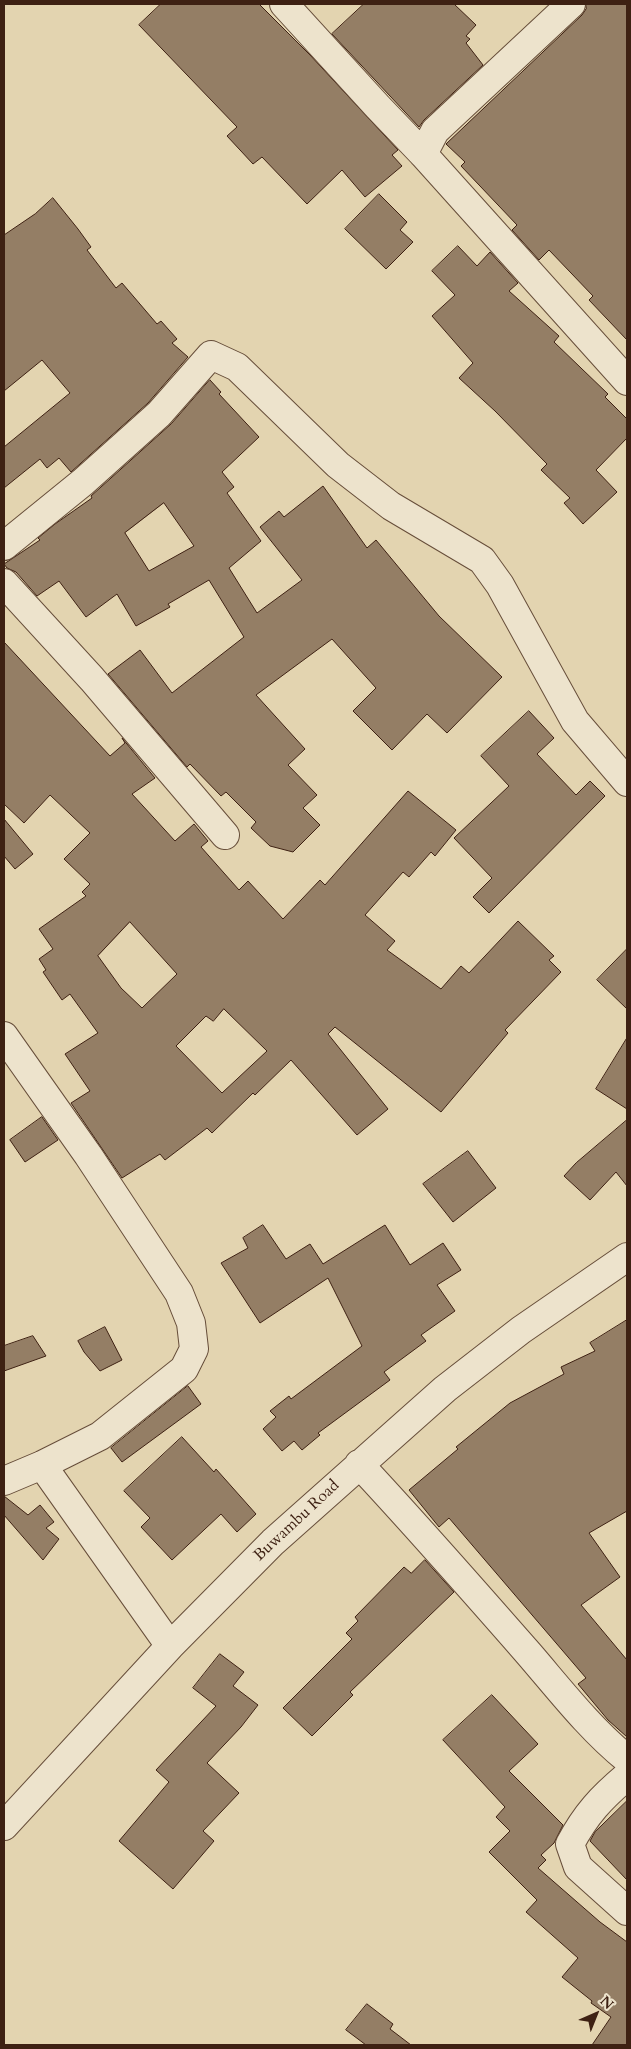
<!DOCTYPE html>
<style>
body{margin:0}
#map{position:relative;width:631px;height:2049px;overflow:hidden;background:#e3d4b0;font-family:Cardo,serif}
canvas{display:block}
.frame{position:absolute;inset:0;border:5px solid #3e2113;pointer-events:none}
.north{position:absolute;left:571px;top:1989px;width:50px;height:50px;-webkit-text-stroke:4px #ede3cc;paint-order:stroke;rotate:44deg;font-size:14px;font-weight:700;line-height:20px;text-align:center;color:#3e2113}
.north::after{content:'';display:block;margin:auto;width:18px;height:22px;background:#3e2113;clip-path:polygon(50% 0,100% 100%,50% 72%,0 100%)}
</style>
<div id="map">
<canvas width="631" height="2049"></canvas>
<div class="frame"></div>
<div class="north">N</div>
</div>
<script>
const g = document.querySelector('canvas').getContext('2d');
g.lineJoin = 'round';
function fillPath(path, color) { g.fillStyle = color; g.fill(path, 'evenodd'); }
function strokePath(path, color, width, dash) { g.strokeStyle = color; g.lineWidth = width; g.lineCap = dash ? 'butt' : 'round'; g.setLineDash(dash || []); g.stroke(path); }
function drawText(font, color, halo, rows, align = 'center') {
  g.font = font + ' Cardo,serif'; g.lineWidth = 4; g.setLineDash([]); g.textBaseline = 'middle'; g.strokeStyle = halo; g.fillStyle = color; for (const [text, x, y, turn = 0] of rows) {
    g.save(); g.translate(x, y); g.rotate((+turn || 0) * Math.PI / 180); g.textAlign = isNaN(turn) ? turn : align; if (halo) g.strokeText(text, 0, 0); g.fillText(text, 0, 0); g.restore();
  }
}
const building = new Path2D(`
 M 161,4 L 259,4 L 310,55 L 398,150 L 392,155 L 402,166 L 365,197 L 342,170 L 307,204 L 262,157 L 253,164 L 227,136 L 237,127 L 139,25 Z
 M 364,4 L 454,4 L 476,25 L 466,36 L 470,39 L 466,43 L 483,65 L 424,120 L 419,127 L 332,34 Z
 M 586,4 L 627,4 L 627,340 L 589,300 L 593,296 L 549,250 L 539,260 L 512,230 L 517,225 L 461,166 L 465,162 L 446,144 L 582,15 L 586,9 Z
 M 379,194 L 407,222 L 400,230 L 413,242 L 386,269 L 345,229 Z
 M 53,198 L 78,229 L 91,247 L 87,250 L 116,288 L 122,283 L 157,324 L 161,321 L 177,339 L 172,343 L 188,357 L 148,403 L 71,472 L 59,458 L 47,468 L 40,459 L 4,488 L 4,447 L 70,393 L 42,360 L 4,391 L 4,235 L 35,214 Z
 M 458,246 L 477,266 L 490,252 L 518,283 L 509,291 L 559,336 L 554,342 L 608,394 L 605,397 L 627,419 L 627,438 L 596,470 L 617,492 L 583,524 L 564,503 L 570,498 L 541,470 L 547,464 L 495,411 L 459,378 L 473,363 L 432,316 L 455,295 L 432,271 Z
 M 210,380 L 221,392 L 219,394 L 259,437 L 222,472 L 234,487 L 227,493 L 261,541 L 229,568 L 257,613 L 302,580 L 260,527 L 279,511 L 284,517 L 323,486 L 367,548 L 376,540 L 439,616 L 502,677 L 447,733 L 427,714 L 392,750 L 353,711 L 376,688 L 332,639 L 256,695 L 305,749 L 288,765 L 317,795 L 303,808 L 320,825 L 293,852 L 270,846 L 251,828 L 256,822 L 226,792 L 221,796 L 190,764 L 187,767 L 108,674 L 140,650 L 172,693 L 244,637 L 209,580 L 168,604 L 170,607 L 136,626 L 117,594 L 86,617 L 59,581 L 37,596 L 16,572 L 7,568 L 4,564 L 40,540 L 38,538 L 55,524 L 92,498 L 91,496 L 171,424 ZM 164,503 L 194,546 L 149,571 L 125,533 Z
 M 4,642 L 110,756 L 125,743 L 122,738 L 155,778 L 132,794 L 175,841 L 194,824 L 208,841 L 201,847 L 239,890 L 248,881 L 283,919 L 320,880 L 325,885 L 408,791 L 456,830 L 435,856 L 431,852 L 409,877 L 403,872 L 365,915 L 395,941 L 387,950 L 441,989 L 461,966 L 469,973 L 518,921 L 554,956 L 549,960 L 561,972 L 505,1030 L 508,1033 L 441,1112 L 335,1027 L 328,1034 L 388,1109 L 357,1135 L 291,1060 L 255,1095 L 253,1093 L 212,1133 L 207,1128 L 165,1160 L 160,1154 L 122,1178 L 71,1103 L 90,1091 L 65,1054 L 98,1033 L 70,994 L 62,1000 L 43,972 L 46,970 L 39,959 L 53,949 L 39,929 L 86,896 L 82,892 L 90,884 L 64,859 L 90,833 L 50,795 L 24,823 L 4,804 ZM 130,922 L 177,974 L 142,1008 L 121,988 L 98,956 ZM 224,1009 L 267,1051 L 222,1093 L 176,1046 L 206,1016 L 213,1021 Z
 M 529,711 L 554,738 L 537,754 L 576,795 L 590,781 L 605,796 L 489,913 L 473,897 L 492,878 L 454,838 L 509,786 L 481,756 Z
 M 4,819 L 33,854 L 15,869 L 4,856 Z
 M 627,949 L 627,1009 L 597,980 Z
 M 627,1038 L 627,1109 L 596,1089 Z
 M 42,1117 L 58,1140 L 25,1162 L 10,1140 Z
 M 627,1120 L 627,1186 L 616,1172 L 590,1200 L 564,1176 L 576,1163 Z
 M 468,1151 L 496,1188 L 453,1222 L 423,1184 Z
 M 263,1225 L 286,1259 L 310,1244 L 323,1264 L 385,1225 L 410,1265 L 443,1243 L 461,1270 L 437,1285 L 455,1311 L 421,1335 L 426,1341 L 384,1372 L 390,1380 L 318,1433 L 320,1435 L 302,1450 L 294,1441 L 282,1451 L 263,1429 L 276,1417 L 270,1411 L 289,1396 L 291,1399 L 362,1346 L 328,1278 L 260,1323 L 221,1263 L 248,1248 L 243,1238 Z
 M 627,1320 L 627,1511 L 589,1533 L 620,1577 L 581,1605 L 627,1660 L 627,1737 L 608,1720 L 578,1684 L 586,1678 L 449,1518 L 439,1527 L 409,1490 L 458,1449 L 456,1447 L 510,1403 L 564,1374 L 561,1367 L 595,1351 L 590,1343 Z
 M 105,1327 L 122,1360 L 100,1371 L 84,1352 L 78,1341 Z
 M 33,1336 L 46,1356 L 4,1371 L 4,1346 Z
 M 188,1386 L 201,1404 L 122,1462 L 111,1448 Z
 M 182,1437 L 214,1472 L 216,1469 L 256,1514 L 237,1532 L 221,1514 L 172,1560 L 141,1527 L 150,1518 L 124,1491 Z
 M 4,1496 L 28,1515 L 40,1505 L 54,1522 L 46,1528 L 59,1539 L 43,1560 L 4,1515 Z
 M 425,1560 L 454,1592 L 350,1692 L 353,1695 L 312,1736 L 283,1708 L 352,1639 L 346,1633 L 358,1621 L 355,1617 L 404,1567 L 411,1573 Z
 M 220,1654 L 244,1672 L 233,1686 L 258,1705 L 241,1727 L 207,1763 L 239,1793 L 203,1831 L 214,1841 L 173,1889 L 119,1841 L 169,1782 L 156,1770 L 216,1706 L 193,1688 Z
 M 492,1695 L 538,1744 L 509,1771 L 563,1825 L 554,1843 L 541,1855 L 546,1860 L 538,1868 L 600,1922 L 627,1942 L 627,2045 L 592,2045 L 611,2017 L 591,2003 L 592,2001 L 562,1977 L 578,1958 L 526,1912 L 537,1900 L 489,1852 L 510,1831 L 496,1817 L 505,1807 L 443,1740 Z
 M 627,1801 L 627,1880 L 590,1841 L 595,1832 Z
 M 367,2004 L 393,2024 L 390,2029 L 411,2045 L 366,2045 L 346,2030 Z`);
fillPath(building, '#947e65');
strokePath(building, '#3e2113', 1);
const minor = new Path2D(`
 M 284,4 L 378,107 L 423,154 L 627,381
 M 423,154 L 435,131 L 571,4
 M 4,546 L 83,482 L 159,414 L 211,355 L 237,367 L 338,465 L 391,506 L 482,560 L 500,585 L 575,721 L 627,782
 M 4,583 L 92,679 L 225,835
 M 4,1036 L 88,1155 L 179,1293 L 191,1323 L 194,1349 L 184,1369 L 100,1436 L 42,1465 L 4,1481
 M 359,1464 C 417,1526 473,1590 529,1654 C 560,1690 590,1729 627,1759
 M 42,1465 L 170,1646
 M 627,1776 C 601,1798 586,1814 570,1844 L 578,1867 L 627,1911
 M 4,1826 L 170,1646 L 273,1542 L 445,1389 L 521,1330 L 627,1257`);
strokePath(minor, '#674e3a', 30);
strokePath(minor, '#ede3cc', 28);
drawText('16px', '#3e2113', '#ede3cc', [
 ["Buwambu Road",297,1521,-43]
]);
</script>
